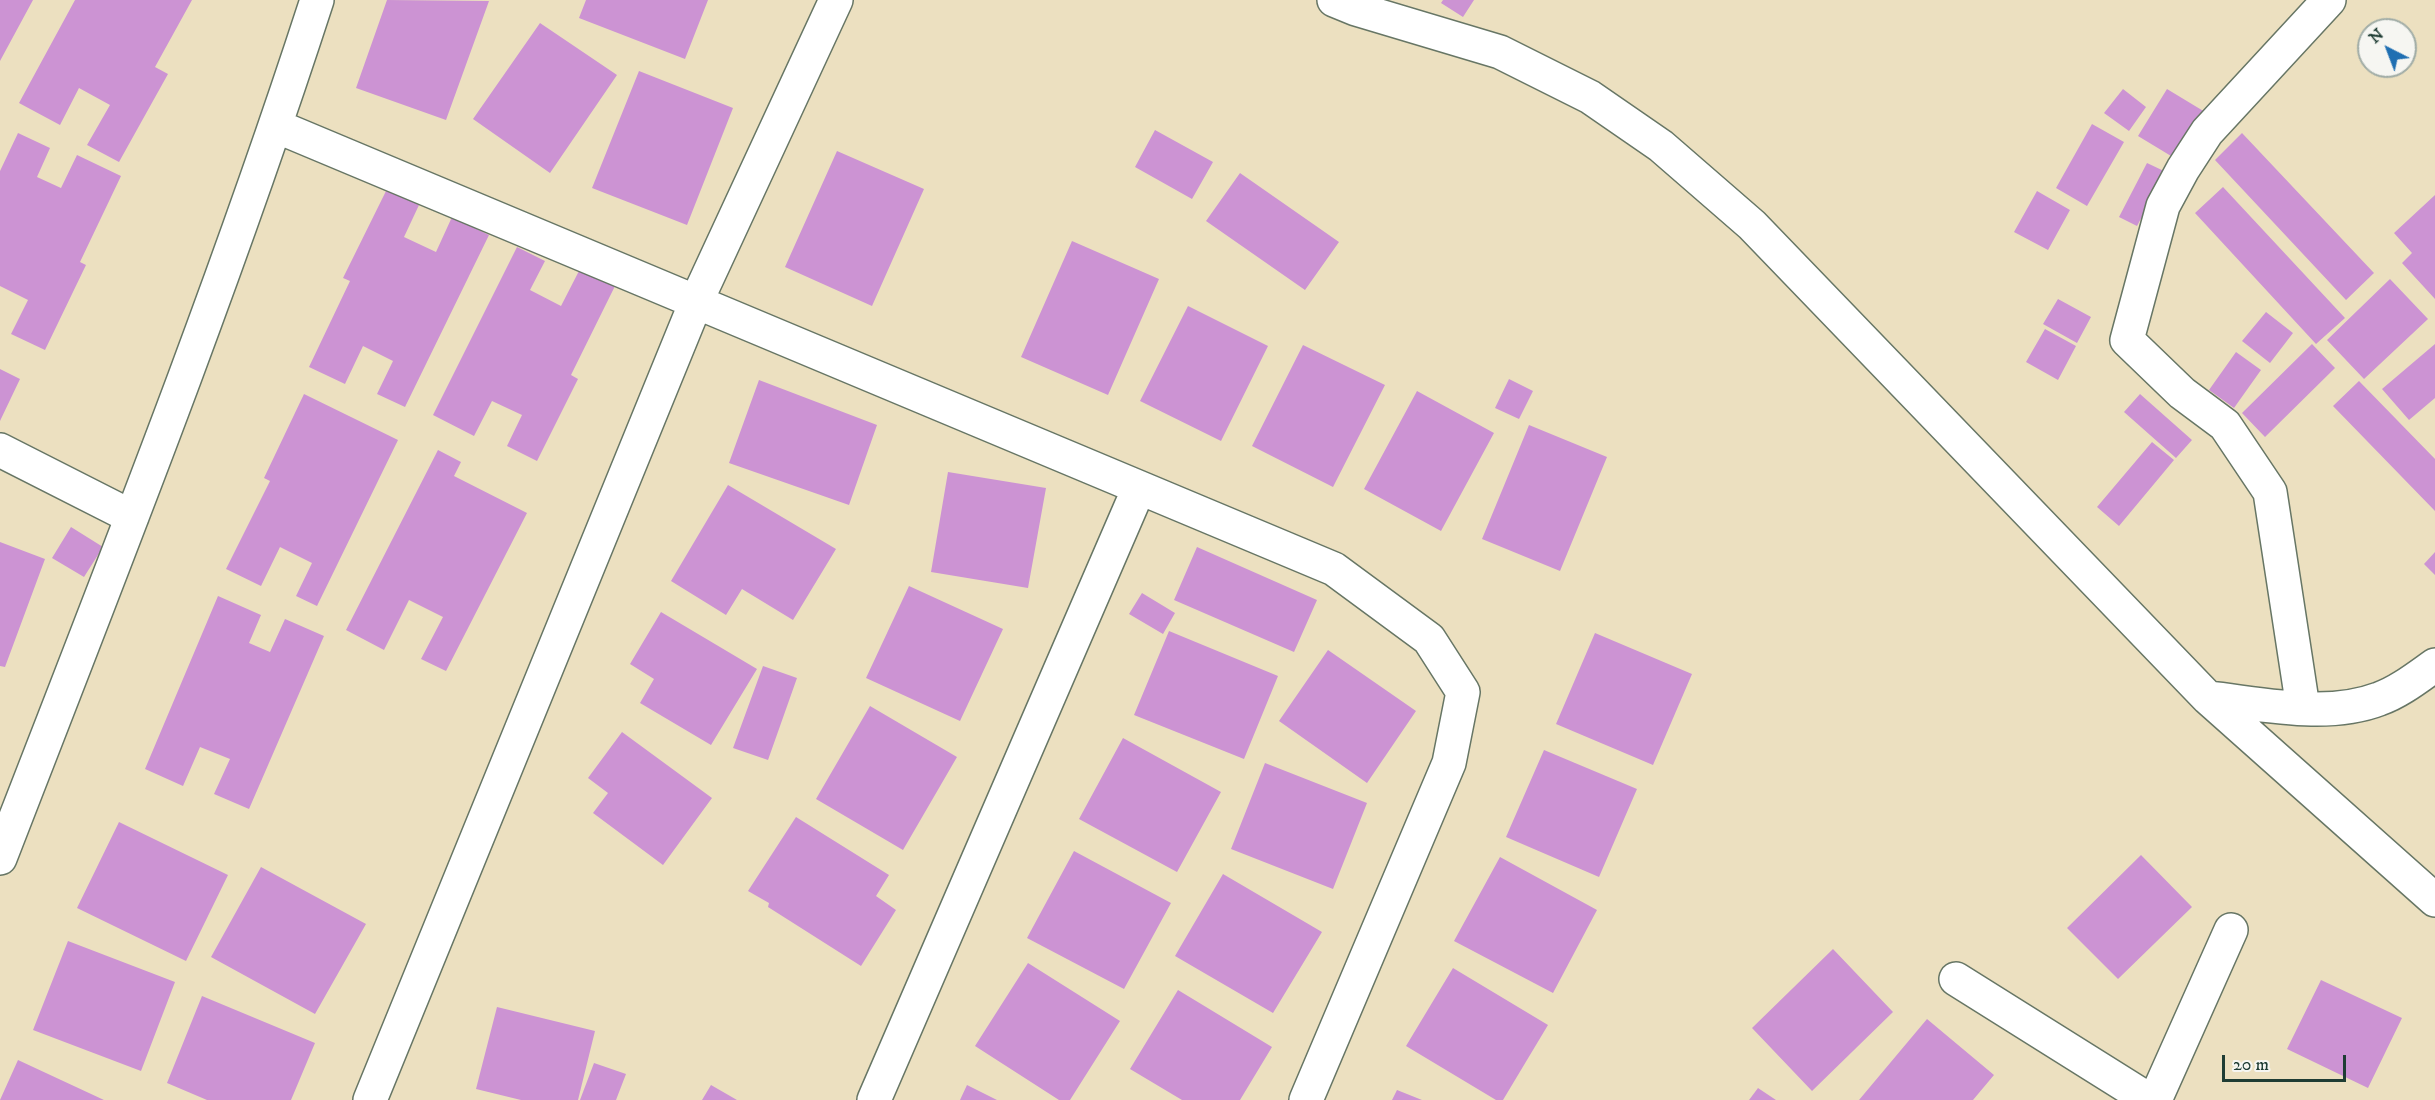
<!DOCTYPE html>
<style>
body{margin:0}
#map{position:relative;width:2435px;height:1100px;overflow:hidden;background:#ece0c0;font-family:"IM FELL DW Pica",serif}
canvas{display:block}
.north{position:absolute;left:2357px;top:18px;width:60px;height:60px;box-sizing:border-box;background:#f6f6f2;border:2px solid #a0aca6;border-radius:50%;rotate:318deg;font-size:16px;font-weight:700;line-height:24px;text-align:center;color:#1f3d34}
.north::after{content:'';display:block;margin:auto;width:21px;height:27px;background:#1f6fb2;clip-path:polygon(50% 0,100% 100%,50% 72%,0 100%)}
.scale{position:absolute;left:2222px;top:1055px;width:124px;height:27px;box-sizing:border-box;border:3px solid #1f3d34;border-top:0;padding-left:8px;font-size:18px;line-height:21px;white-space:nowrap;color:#1f3d34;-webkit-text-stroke:4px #f6f6f2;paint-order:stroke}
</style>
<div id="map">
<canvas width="2435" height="1100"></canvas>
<div class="north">N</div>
<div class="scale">20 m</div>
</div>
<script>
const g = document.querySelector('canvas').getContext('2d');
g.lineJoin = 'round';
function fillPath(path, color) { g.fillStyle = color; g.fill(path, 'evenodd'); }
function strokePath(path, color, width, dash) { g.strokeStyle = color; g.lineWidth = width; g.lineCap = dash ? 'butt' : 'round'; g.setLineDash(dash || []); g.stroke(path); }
fillPath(new Path2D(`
 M 0,0 L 33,0 L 0,61 Z
 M 75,0 L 192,0 L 155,67 L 168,74 L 119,162 L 87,145 L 110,105 L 79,88 L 60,125 L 19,103 Z
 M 387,0 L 489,1 L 446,120 L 356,88 Z
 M 586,0 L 708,0 L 685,59 L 579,18 Z
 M 1443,0 L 1474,0 L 1463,17 L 1441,3 Z
 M 540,23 L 617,75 L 550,173 L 473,119 Z
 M 639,71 L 733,108 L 687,225 L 592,188 Z
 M 2123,89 L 2146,107 L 2129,131 L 2104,113 Z
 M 2167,89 L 2205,112 L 2176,159 L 2138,136 Z
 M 2092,124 L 2124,142 L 2087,206 L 2056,188 Z
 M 1155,130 L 1213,162 L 1192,199 L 1135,167 Z
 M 18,133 L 50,148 L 37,177 L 61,188 L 77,155 L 121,176 L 80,262 L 86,265 L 45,350 L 11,334 L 28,300 L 0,286 L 0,171 Z
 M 2242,133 L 2374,273 L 2346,300 L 2215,160 Z
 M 837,151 L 924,189 L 872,306 L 785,267 Z
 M 2147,163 L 2166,172 L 2137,226 L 2119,217 Z
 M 1240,173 L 1339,242 L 1305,290 L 1206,221 Z
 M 2223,187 L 2345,318 L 2316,344 L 2195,213 Z
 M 387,189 L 419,205 L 404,237 L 436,252 L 452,217 L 489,235 L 405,407 L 377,394 L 393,361 L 363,346 L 345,384 L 309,367 L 350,281 L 343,278 Z
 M 2037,191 L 2070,210 L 2048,250 L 2014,232 Z
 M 2435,195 L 2435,299 L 2402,263 L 2412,253 L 2394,233 Z
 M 1072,241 L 1159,279 L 1108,395 L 1021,357 Z
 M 517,247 L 545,261 L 530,290 L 561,306 L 580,269 L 615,286 L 571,375 L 578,379 L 537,461 L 507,446 L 522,415 L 492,401 L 474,436 L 433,415 Z
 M 2390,279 L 2428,319 L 2364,379 L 2327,340 Z
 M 2058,299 L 2091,317 L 2077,343 L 2043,324 Z
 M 1188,306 L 1268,346 L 1221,441 L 1140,401 Z
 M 2266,312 L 2293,333 L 2270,363 L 2242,341 Z
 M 2045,329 L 2076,346 L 2058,380 L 2026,362 Z
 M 2312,344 L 2335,368 L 2265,437 L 2242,413 Z
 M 2435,344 L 2435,398 L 2409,420 L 2382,389 Z
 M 1303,345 L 1385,385 L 1333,487 L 1252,446 Z
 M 2236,352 L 2261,370 L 2234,408 L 2209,390 Z
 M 0,369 L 20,379 L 0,421 Z
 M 1509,379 L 1533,391 L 1519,419 L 1495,408 Z
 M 759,380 L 877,425 L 849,505 L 729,463 Z
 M 2359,381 L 2435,459 L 2435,511 L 2333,406 Z
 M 1417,391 L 1494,433 L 1441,531 L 1364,489 Z
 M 304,394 L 398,440 L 317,606 L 296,596 L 312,563 L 280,547 L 261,586 L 226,569 L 270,481 L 264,478 Z
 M 2140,394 L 2192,440 L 2176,458 L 2124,412 Z
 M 1529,425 L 1607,457 L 1560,571 L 1482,539 Z
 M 2152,442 L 2174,460 L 2119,526 L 2097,507 Z
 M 438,450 L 461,462 L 454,476 L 527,513 L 446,671 L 421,659 L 443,617 L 409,600 L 384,650 L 346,630 Z
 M 948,472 L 1046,488 L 1028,588 L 931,572 Z
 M 728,485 L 836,549 L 793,620 L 742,589 L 726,615 L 671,581 Z
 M 71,527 L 103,547 L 84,577 L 52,558 Z
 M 0,542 L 45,559 L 5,667 L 0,666 Z
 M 1197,547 L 1317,600 L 1294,652 L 1174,600 Z
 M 2435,552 L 2435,575 L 2424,564 Z
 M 909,586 L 1003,629 L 960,721 L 866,678 Z
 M 1142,593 L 1175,613 L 1163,634 L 1129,614 Z
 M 218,596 L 261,615 L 249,643 L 270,652 L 285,619 L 324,636 L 249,809 L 214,794 L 230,759 L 200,747 L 183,786 L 145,769 Z
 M 661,612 L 757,669 L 711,745 L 640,703 L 654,679 L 630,664 Z
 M 1169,631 L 1278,676 L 1244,759 L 1134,715 Z
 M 1595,633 L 1692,674 L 1653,765 L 1556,724 Z
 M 1328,650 L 1416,711 L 1367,783 L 1279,721 Z
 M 763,666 L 797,678 L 768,760 L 733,748 Z
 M 870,706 L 957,757 L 903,850 L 816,799 Z
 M 622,732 L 712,798 L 663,865 L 593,813 L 608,793 L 588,778 Z
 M 1123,738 L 1221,792 L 1177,872 L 1079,819 Z
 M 1544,750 L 1637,789 L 1599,877 L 1506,837 Z
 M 1265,763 L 1367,803 L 1333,889 L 1231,849 Z
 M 796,817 L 889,875 L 876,896 L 896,910 L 861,966 L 768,907 L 769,903 L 748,891 Z
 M 119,822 L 228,875 L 186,961 L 77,908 Z
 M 1074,851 L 1171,903 L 1124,989 L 1027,938 Z
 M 2141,855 L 2192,907 L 2118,979 L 2067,928 Z
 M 1500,857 L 1597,910 L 1553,993 L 1454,941 Z
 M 261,867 L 366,924 L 315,1014 L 211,957 Z
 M 1223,874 L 1322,932 L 1273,1013 L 1175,956 Z
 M 68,941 L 175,982 L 141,1071 L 33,1030 Z
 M 1833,949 L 1893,1012 L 1812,1091 L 1752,1028 Z
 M 1028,963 L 1120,1021 L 1070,1100 L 1059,1100 L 975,1046 Z
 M 1453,968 L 1548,1025 L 1503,1100 L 1496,1100 L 1406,1046 Z
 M 2321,980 L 2402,1018 L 2368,1088 L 2287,1049 Z
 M 1178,990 L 1272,1047 L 1240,1100 L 1182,1100 L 1130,1069 Z
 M 202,996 L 315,1043 L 291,1100 L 207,1100 L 167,1083 Z
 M 497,1007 L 595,1031 L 578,1100 L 521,1100 L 476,1089 Z
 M 1927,1019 L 1994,1075 L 1973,1100 L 1859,1100 Z
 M 18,1060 L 104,1100 L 0,1100 Z
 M 594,1063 L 626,1074 L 616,1100 L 580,1100 Z
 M 711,1085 L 737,1100 L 702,1100 Z
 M 967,1085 L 997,1100 L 960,1100 Z
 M 1758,1088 L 1776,1100 L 1749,1100 Z
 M 1397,1090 L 1422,1100 L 1392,1100 Z`), '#cc93d3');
const street = new Path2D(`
 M 1334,0 L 1356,9 L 1500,52 L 1590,97 L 1661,146 L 1752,225 L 2208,698 L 2435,900
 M 276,126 L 1334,569 L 1429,639 L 1463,692 L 1449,763 L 1306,1100
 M 0,450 L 132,517
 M 2208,698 C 2263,704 2327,719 2379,699 C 2399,692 2418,677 2435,665
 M 2303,708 L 2270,492 L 2225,425 L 2182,393 L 2127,340 L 2163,206 L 2183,169 L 2207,132 L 2329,0
 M 0,858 C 110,574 223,290 317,0
 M 1956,979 L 2149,1100
 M 370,1100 L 696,302 L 836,0
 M 874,1100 L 1139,488
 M 2155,1100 L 2231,930`);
strokePath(street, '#677665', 36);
strokePath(street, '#fff', 33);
</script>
